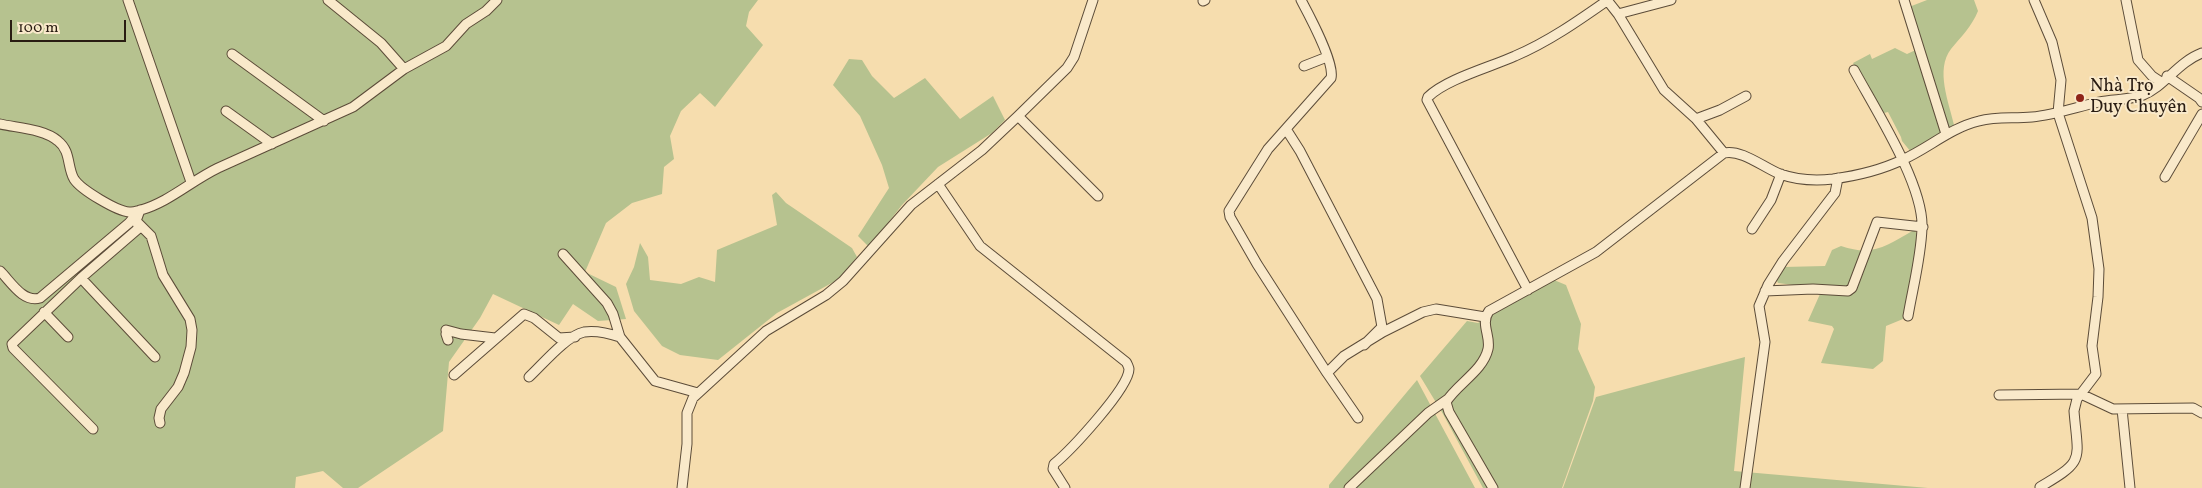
<!DOCTYPE html>
<meta charset="utf-8">
<style>
body{margin:0}
#map{position:relative;width:2202px;height:488px;overflow:hidden;background:#f6ddae;font-family:Vollkorn,serif}
canvas{display:block}
.scale{position:absolute;left:10px;top:20px;width:116px;height:22px;box-sizing:border-box;border:2px solid #291c12;border-top:0;padding-left:6px;font-size:15px;line-height:18px;white-space:nowrap;color:#291c12;-webkit-text-stroke:4px #f9e9ca;paint-order:stroke}
</style>
<div id="map">
<canvas width="2202" height="488"></canvas>
<div class="scale">100 m</div>
</div>
<script>
const g = document.querySelector('canvas').getContext('2d');
g.lineJoin = 'round';
function fillPath(path, color) { g.fillStyle = color; g.fill(path, 'evenodd'); }
function strokePath(path, color, width, dash) { g.strokeStyle = color; g.lineWidth = width; g.lineCap = dash ? 'butt' : 'round'; g.setLineDash(dash || []); g.stroke(path); }
function drawText(font, color, halo, rows, align = 'center') {
  g.font = font + ' Vollkorn,serif'; g.lineWidth = 4; g.setLineDash([]); g.textBaseline = 'middle'; g.strokeStyle = halo; g.fillStyle = color; for (const [text, x, y, turn = 0] of rows) {
    g.save(); g.translate(x, y); g.rotate((+turn || 0) * Math.PI / 180); g.textAlign = isNaN(turn) ? turn : align; if (halo) g.strokeText(text, 0, 0); g.fillText(text, 0, 0); g.restore();
  }
}
fillPath(new Path2D(`
 M 0,0 L 758,0 L 749,12 L 746,26 L 763,45 L 715,107 L 700,93 L 681,111 L 670,136 L 674,159 L 664,167 L 662,194 L 632,203 L 606,223 L 585,272 L 616,287 L 626,319 L 598,321 L 573,304 L 559,325 L 493,294 L 480,318 L 449,362 L 443,431 L 358,488 L 343,488 L 323,471 L 296,477 L 295,488 L 0,488 Z
 M 1927,0 L 1974,0 L 1978,11 C 1972,26 1961,37 1951,49 C 1935,70 1949,102 1954,125 L 1953,128 L 1911,152 L 1902,141 L 1901,137 L 1888,112 L 1880,114 L 1853,63 L 1870,54 L 1872,59 L 1895,48 L 1907,54 L 1920,48 L 1909,7 Z
 M 849,59 L 862,60 L 872,76 L 894,98 L 925,78 L 960,119 L 993,96 L 1005,120 L 992,133 L 938,167 L 902,205 L 869,247 L 858,236 L 889,188 L 882,165 L 860,116 L 833,85 Z
 M 776,192 L 786,203 L 852,248 L 857,257 L 839,279 L 777,313 L 718,360 L 680,355 L 662,346 L 634,311 L 626,284 L 634,267 L 640,243 L 648,257 L 650,280 L 681,284 L 699,277 L 715,282 L 717,250 L 777,225 L 772,195 Z
 M 1914,230 L 1918,235 L 1918,241 L 1903,319 L 1886,326 L 1883,361 L 1873,369 L 1821,363 L 1834,329 L 1832,326 L 1808,321 L 1820,294 L 1816,288 L 1778,283 L 1776,279 L 1784,267 L 1825,266 L 1832,250 L 1841,246 C 1873,257 1886,246 1914,230 Z
 M 1554,280 L 1566,285 L 1581,324 L 1578,349 L 1595,387 L 1593,401 L 1562,488 L 1483,488 L 1443,414 L 1420,376 L 1467,321 L 1478,323 L 1492,313 Z
 M 1745,357 L 1734,471 L 1928,488 L 1563,488 L 1596,397 Z
 M 1417,380 L 1475,488 L 1329,488 L 1329,485 Z`), '#b6c28f');
const minor = new Path2D(`
 M 128,0 L 191,182
 M 328,0 L 381,43 L 404,69
 M 1301,0 C 1309,15 1335,63 1331,78 L 1268,149 L 1229,211 L 1230,217 L 1257,264 L 1327,373
 M 1607,0 L 1618,14 L 1664,90 L 1696,119 L 1724,153 C 1742,149 1764,168 1780,174 C 1797,180 1815,181 1833,179 C 1855,176 1881,170 1902,160 C 1929,148 1950,128 1979,121 C 1997,116 2014,119 2032,117 C 2055,115 2076,107 2099,102 C 2113,99 2130,100 2143,95 C 2164,87 2178,62 2202,53
 M 1904,0 L 1946,134
 M 2034,0 L 2052,42 L 2061,80 L 2058,113 L 2092,218 L 2099,269 L 2098,297 L 2092,346 L 2096,374 L 2077,399 L 2074,411 C 2078,461 2086,460 2040,487
 M 2126,0 L 2138,60 L 2152,76 L 2161,82
 M 1203,1 L 1205,0
 M 1618,14 L 1671,0
 M 232,54 L 324,121
 M 1304,66 L 1327,57
 M 1854,70 C 1875,109 1924,185 1922,228 C 1921,257 1913,287 1908,316
 M 2167,76 L 2199,98 L 2202,102
 M 226,111 L 272,144
 M 1018,116 L 1098,196
 M 1696,119 L 1720,110 L 1746,96
 M 0,124 C 18,128 44,129 58,141 C 71,151 67,167 74,179 C 81,190 117,211 129,212 C 133,212 137,211 141,210 C 169,202 191,181 218,168 L 353,107 L 404,69 L 446,46 L 466,24 L 486,11 L 497,0
 M 1286,129 L 1300,151 L 1377,299 L 1382,327 L 1364,345
 M 2165,177 L 2202,114
 M 938,184 L 980,246 L 1126,362 C 1127,363 1129,368 1129,369 C 1129,388 1070,451 1054,464 L 1053,469 L 1065,488
 M 1752,229 L 1771,200 L 1781,174
 M 563,254 L 607,303 L 613,314 L 620,337 L 655,381 L 698,393
 M 0,271 C 11,282 23,303 40,298 L 129,223 L 140,210 L 136,221 L 151,236 L 163,275 L 190,319 L 192,330 L 191,347 L 184,373 L 178,387 L 161,409 L 159,418 L 160,423
 M 81,278 L 155,357
 M 1528,290 L 1427,100 L 1428,97 C 1446,79 1491,67 1515,56 C 1548,42 1578,21 1608,0
 M 1765,291 L 1813,289 L 1848,291 L 1852,288 L 1877,222 L 1923,227
 M 44,312 L 68,337
 M 446,330 L 461,334 L 495,338
 M 447,331 L 446,334 L 448,340
 M 454,375 L 524,314 L 534,318 L 559,338 L 575,337
 M 529,377 C 543,364 566,336 584,332 C 596,330 608,333 620,337
 M 1999,395 L 2081,394 L 2113,409 L 2193,408 L 2202,413
 M 2122,409 L 2130,488
 M 1358,418 L 1327,373 L 1344,356 L 1383,332 L 1423,312 L 1436,309 L 1485,317
 M 93,429 L 13,348 L 12,344 L 81,278 L 139,228 L 136,221
 M 682,488 L 687,444 L 687,413 L 693,398 L 766,331 L 826,295 L 843,281 L 911,205 L 982,150 L 1018,116 L 1067,68 L 1074,57 L 1093,0
 M 1349,488 L 1428,413 L 1448,399
 M 1493,488 L 1449,412 L 1446,402 C 1457,384 1483,371 1488,349 C 1491,336 1480,324 1489,311 L 1596,252 L 1724,153
 M 1745,488 L 1765,342 L 1759,306 L 1768,285 L 1783,261 L 1835,193 L 1838,178`);
strokePath(minor, '#5c4c39', 11);
strokePath(minor, '#f9e9ca', 9);
for (const [x, y, r, color] of [
 [2080,98,5,"#8f2418"]
]) { const dot = new Path2D(); dot.arc(x, y, r, 0, 2 * Math.PI); g.fillStyle = color; g.fill(dot); strokePath(dot, '#f9e9ca', 2); }
drawText('18px', '#291c12', '#f9e9ca', [
 ["Nhà Trọ",2090,88],
 ["Duy Chuyên",2090,109]
], 'left');
</script>
